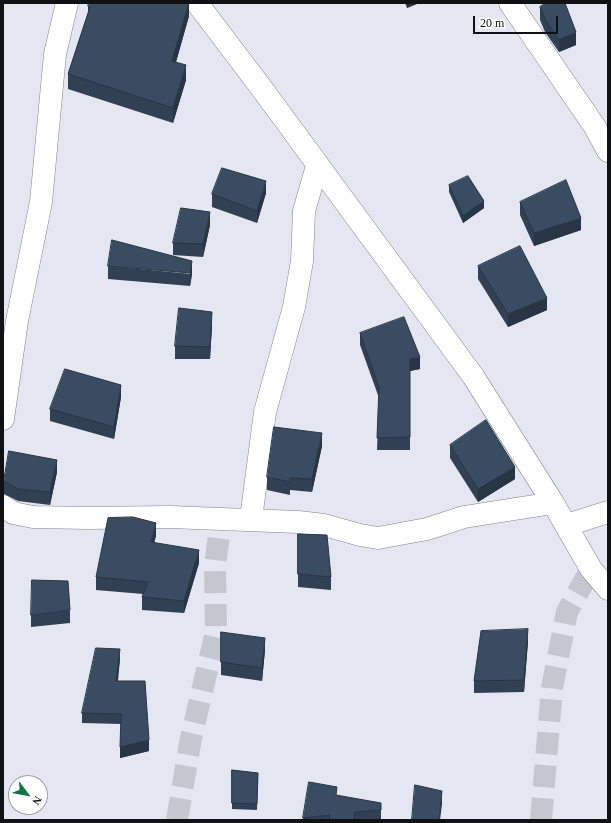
<!DOCTYPE html>
<style>
body{margin:0}
#map{position:relative;width:611px;height:823px;overflow:hidden;background:#e4e6f1;font-family:Georgia,serif}
canvas{display:block}
.frame{position:absolute;inset:0;border:4px solid #101114;pointer-events:none}
.north{position:absolute;left:8px;top:775px;width:40px;height:40px;box-sizing:border-box;background:#fff;border:1px solid #9fa0a1;border-radius:50%;rotate:122deg;font-size:11px;font-weight:700;line-height:16px;text-align:center;color:#101114}
.north::after{content:'';display:block;margin:auto;width:14px;height:18px;background:#167146;clip-path:polygon(50% 0,100% 100%,50% 72%,0 100%)}
.scale{position:absolute;left:473px;top:16px;width:85px;height:18px;box-sizing:border-box;border:2px solid #101114;border-top:0;padding-left:5px;font-size:12px;line-height:14px;white-space:nowrap;color:#101114;-webkit-text-stroke:3px #fff;paint-order:stroke}
</style>
<div id="map">
<canvas width="611" height="823"></canvas>
<div class="frame"></div>
<div class="north">N</div>
<div class="scale">20 m</div>
</div>
<script>
const g = document.querySelector('canvas').getContext('2d');
g.lineJoin = 'round';
function strokePath(path, color, width, dash) { g.strokeStyle = color; g.lineWidth = width; g.lineCap = dash ? 'butt' : 'round'; g.setLineDash(dash || []); g.stroke(path); }
function fillPath(path, color) { g.fillStyle = color; g.fill(path, 'evenodd'); }
strokePath(new Path2D(`
 M 177,820 L 191,738 L 216,632 L 215,566 L 221,519
 M 541,820 L 552,688 L 567,612 L 591,569`), '#c4c6d0', 22, [22, 11]);
const minor = new Path2D(`
 M 197,3 L 260,86 L 473,376 L 553,503 L 591,569 L 608,589
 M 510,3 L 595,127 L 608,151
 M 3,419 L 17,321 L 41,202 L 55,54 L 67,3
 M 3,506 L 13,513 L 33,517 L 88,518 L 170,517 L 298,522 L 324,525 L 360,535 L 378,538 L 427,529 L 464,517 L 553,503
 M 251,519 L 265,412 L 294,307 L 302,261 L 304,211 L 317,166
 M 567,525 L 608,512`);
strokePath(minor, '#82838d', 23);
strokePath(minor, '#fff', 22);
fillPath(new Path2D(`
 M 189,3 L 189,16 L 176,62 L 186,80 L 173,123 L 68,89 L 68,74 L 88,13 L 88,6 Z
 M 405,3 L 419,3 L 407,8 Z
 M 540,7 L 576,45 L 559,52 L 545,32 L 540,20 Z
 M 449,185 L 484,208 L 463,223 L 449,192 Z
 M 266,193 L 257,223 L 212,207 L 212,194 Z
 M 520,202 L 581,230 L 534,246 L 520,215 Z
 M 210,225 L 203,257 L 173,255 L 173,243 Z
 M 108,266 L 192,274 L 190,286 L 108,279 Z
 M 478,266 L 547,310 L 508,327 L 478,279 Z
 M 212,325 L 210,359 L 175,359 L 175,346 Z
 M 360,333 L 420,369 L 410,371 L 410,450 L 377,450 L 379,398 L 360,345 Z
 M 121,397 L 114,439 L 50,421 L 50,409 Z
 M 450,445 L 515,479 L 478,502 L 450,458 Z
 M 322,446 L 312,492 L 290,490 L 290,495 L 267,490 L 267,477 Z
 M 57,472 L 50,505 L 18,501 L 4,494 L 4,481 Z
 M 298,534 L 331,577 L 331,590 L 298,587 Z
 M 156,536 L 154,542 L 199,563 L 184,613 L 142,610 L 142,597 L 143,594 L 96,590 L 96,577 Z
 M 70,610 L 70,623 L 31,627 L 31,615 Z
 M 221,632 L 265,650 L 262,681 L 221,675 Z
 M 528,641 L 524,692 L 474,693 L 474,681 Z
 M 120,659 L 118,681 L 149,751 L 120,758 L 121,724 L 82,723 L 82,713 Z
 M 232,770 L 258,773 L 257,810 L 232,809 Z
 M 337,796 L 381,803 L 381,820 L 303,820 L 303,818 Z`), '#314153');
fillPath(new Path2D(`
 M 189,3 L 189,16 L 172,76 L 172,61 Z
 M 407,3 L 419,3 L 407,8 Z
 M 576,32 L 576,45 L 559,52 L 559,40 Z
 M 186,65 L 186,80 L 173,123 L 173,108 Z
 M 266,181 L 266,193 L 257,223 L 257,211 Z
 M 484,201 L 484,208 L 463,223 L 463,216 Z
 M 210,212 L 210,225 L 203,257 L 203,244 Z
 M 581,218 L 581,230 L 534,246 L 534,233 Z
 M 192,261 L 192,274 L 190,286 L 190,273 Z
 M 547,298 L 547,310 L 508,327 L 508,314 Z
 M 212,312 L 212,325 L 210,359 L 210,347 Z
 M 420,357 L 420,369 L 410,371 L 410,450 L 410,359 Z
 M 121,385 L 121,397 L 114,439 L 114,427 Z
 M 322,433 L 322,446 L 312,492 L 312,479 Z
 M 57,460 L 57,472 L 50,505 L 50,492 Z
 M 515,467 L 515,479 L 478,502 L 478,489 Z
 M 156,523 L 156,536 L 151,554 L 151,542 Z
 M 199,550 L 199,563 L 184,613 L 184,601 Z
 M 528,629 L 528,641 L 524,692 L 524,680 Z
 M 265,638 L 265,650 L 262,681 L 262,668 Z
 M 120,649 L 120,659 L 116,691 L 116,681 Z
 M 149,740 L 149,751 L 120,758 L 120,747 Z
 M 442,791 L 442,804 L 440,820 L 439,820 Z`), '#283544');
const building = new Path2D(`
 M 89,3 L 189,3 L 172,61 L 186,65 L 173,108 L 68,74 L 90,7 L 88,6 Z
 M 546,3 L 565,3 L 576,32 L 559,40 L 545,19 L 540,7 Z
 M 222,168 L 266,181 L 257,211 L 212,194 Z
 M 468,176 L 484,201 L 463,216 L 449,185 Z
 M 566,180 L 581,218 L 534,233 L 520,202 Z
 M 181,208 L 210,212 L 203,244 L 173,243 Z
 M 112,240 L 192,261 L 190,273 L 108,266 Z
 M 520,246 L 547,298 L 508,314 L 478,266 Z
 M 179,308 L 212,312 L 210,347 L 175,346 Z
 M 404,317 L 420,357 L 410,359 L 410,437 L 377,438 L 379,387 L 360,333 Z
 M 65,369 L 121,385 L 114,427 L 50,409 Z
 M 486,420 L 515,467 L 478,489 L 450,445 Z
 M 274,427 L 322,433 L 312,479 L 290,478 L 290,482 L 267,477 Z
 M 9,451 L 57,460 L 50,492 L 18,489 L 4,481 Z
 M 133,517 L 156,523 L 151,542 L 199,550 L 184,601 L 142,597 L 148,582 L 96,577 L 108,518 Z
 M 298,534 L 327,535 L 331,577 L 298,574 Z
 M 32,580 L 68,581 L 70,610 L 31,615 Z
 M 528,629 L 524,680 L 474,681 L 481,631 Z
 M 221,632 L 265,638 L 262,668 L 221,662 Z
 M 96,648 L 120,649 L 116,681 L 145,681 L 149,740 L 120,747 L 121,714 L 82,713 Z
 M 232,770 L 258,773 L 257,804 L 232,803 Z
 M 309,782 L 337,787 L 336,795 L 381,803 L 381,810 L 355,812 L 354,820 L 329,820 L 330,815 L 303,818 Z
 M 415,785 L 442,791 L 439,820 L 412,820 Z`);
fillPath(building, '#394c61');
strokePath(building, '#283544', 1);
</script>
